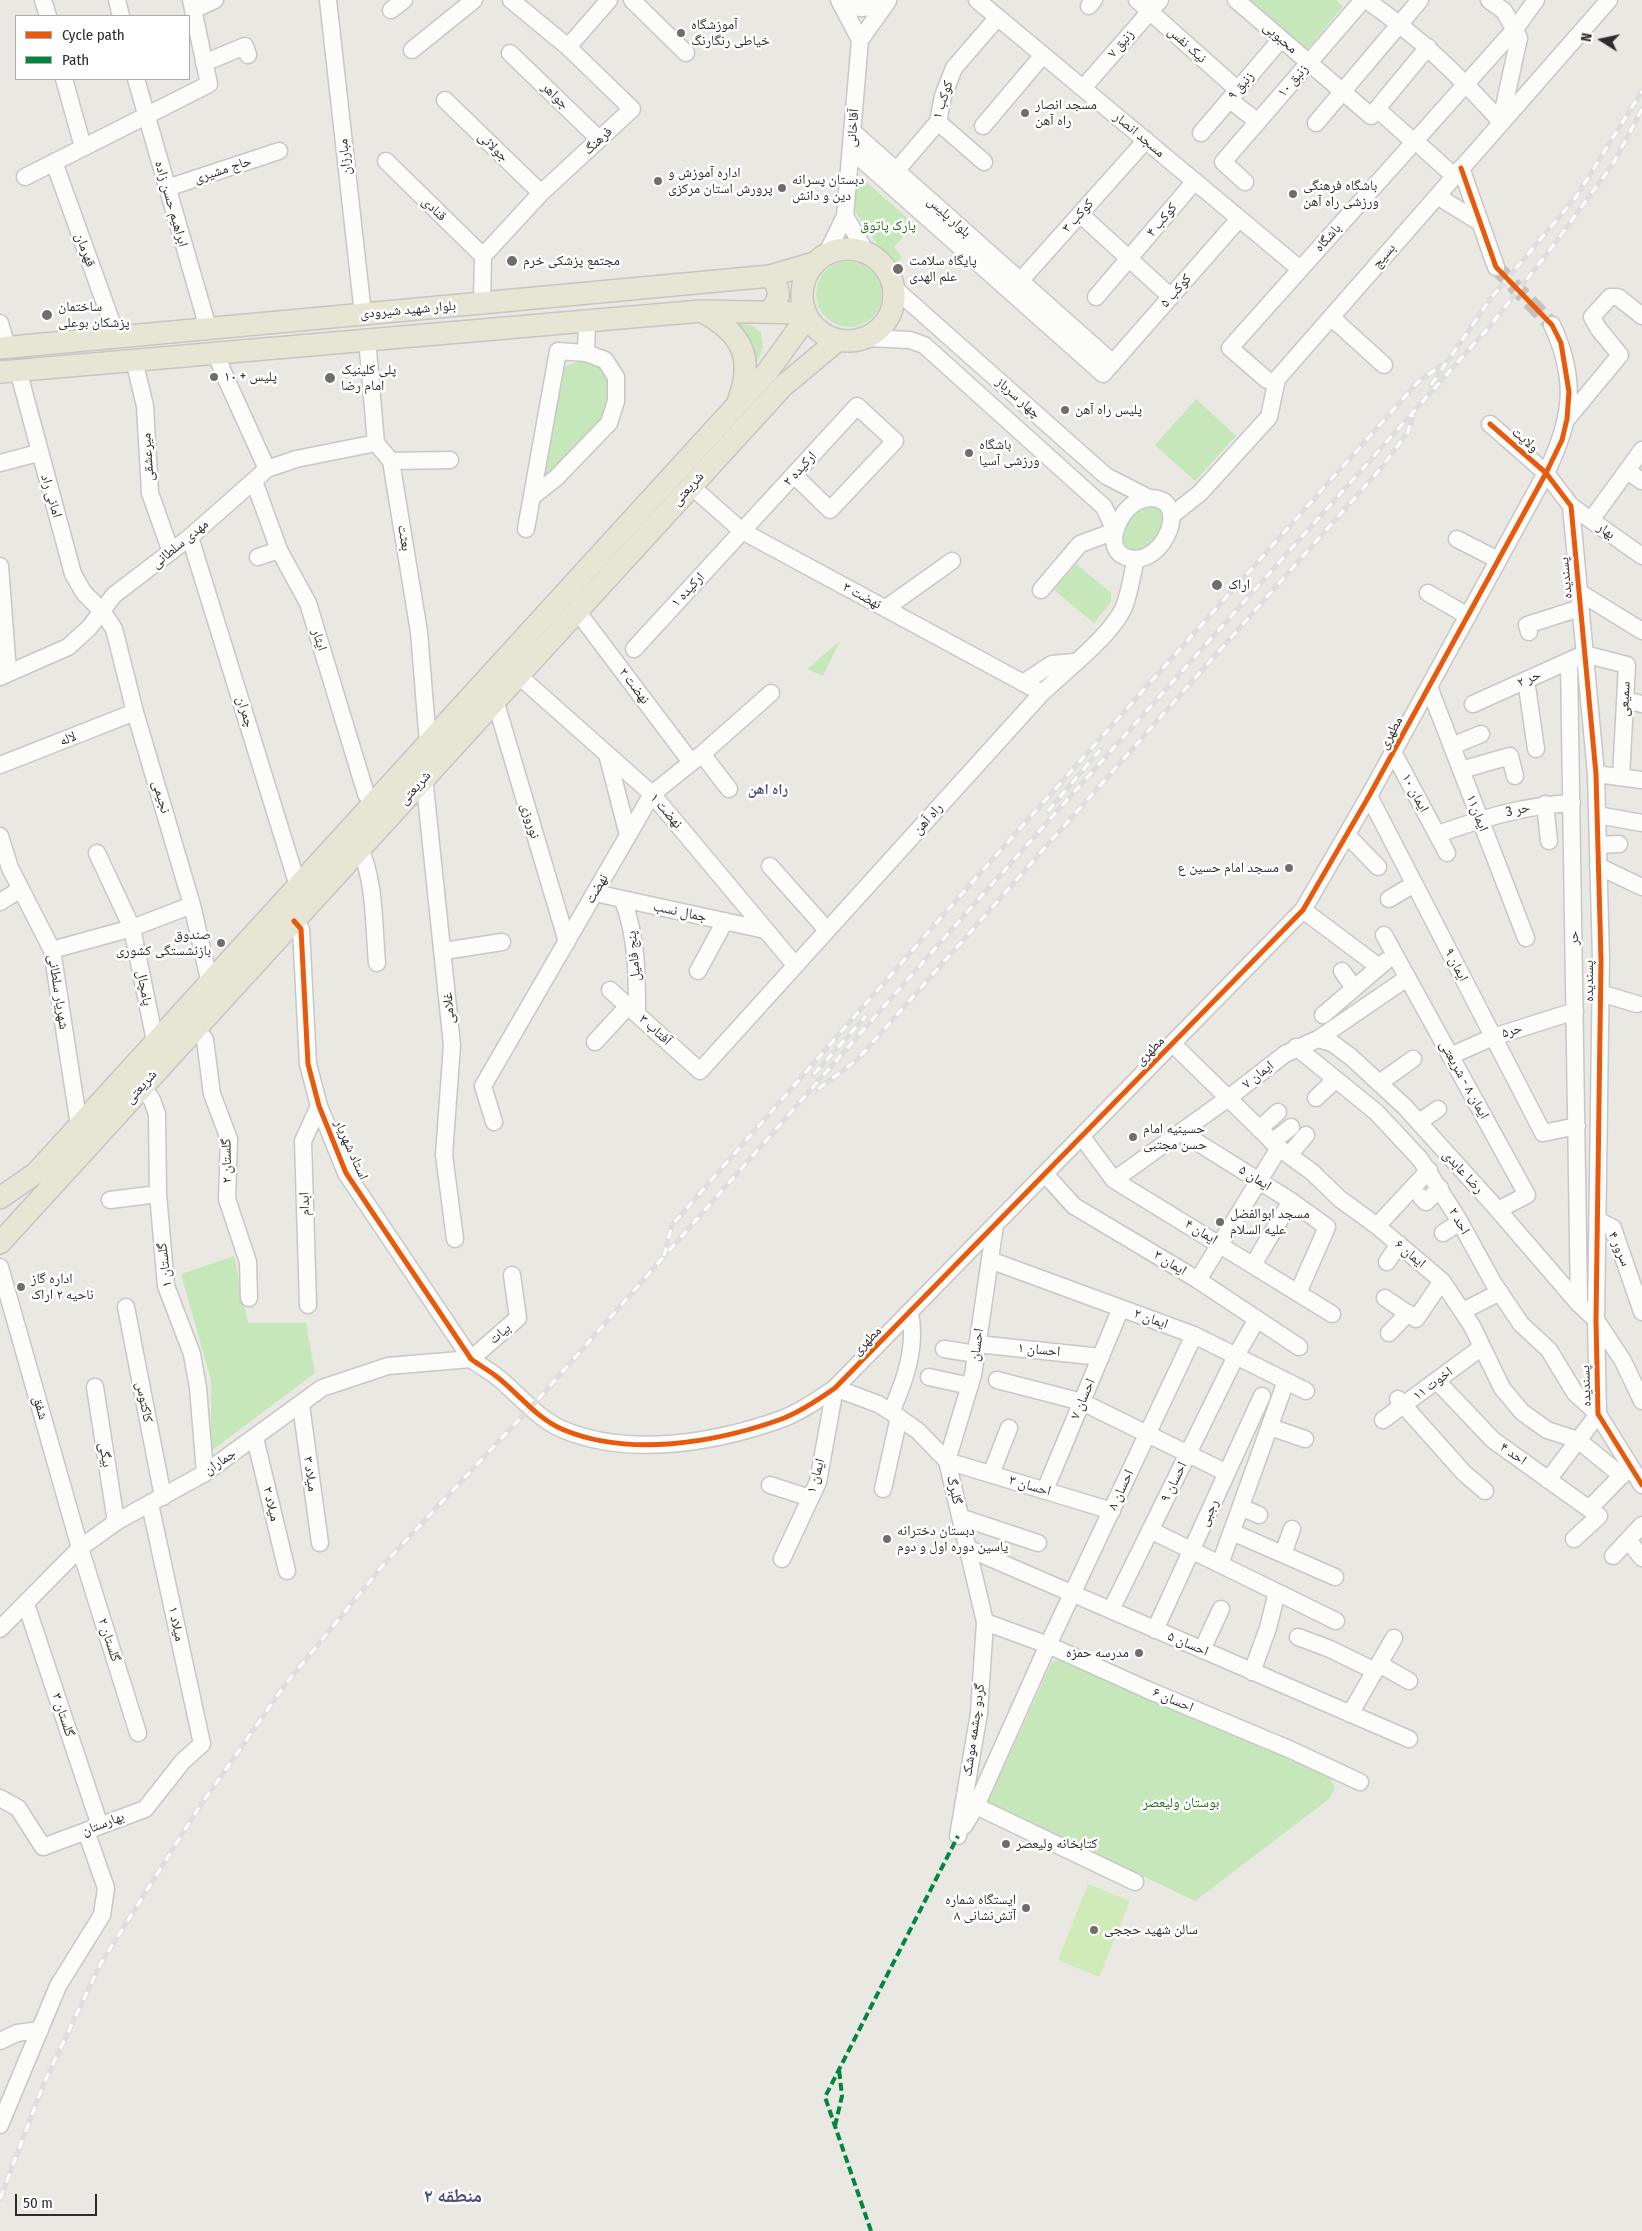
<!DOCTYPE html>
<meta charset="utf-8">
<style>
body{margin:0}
#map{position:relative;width:1642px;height:2231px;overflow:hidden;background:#eae8e2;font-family:"Fira Sans Condensed",sans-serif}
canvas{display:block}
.legend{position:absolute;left:15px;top:15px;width:175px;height:65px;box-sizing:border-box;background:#fff;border:1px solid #ababab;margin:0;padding:6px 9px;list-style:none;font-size:15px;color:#2c2c2c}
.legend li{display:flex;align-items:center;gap:10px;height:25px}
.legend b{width:25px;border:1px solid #ababab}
.north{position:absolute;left:1577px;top:15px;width:50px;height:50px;-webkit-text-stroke:4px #fff;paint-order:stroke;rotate:280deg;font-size:14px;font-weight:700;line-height:20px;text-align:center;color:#2c2c2c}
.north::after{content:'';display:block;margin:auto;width:18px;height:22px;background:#2c2c2c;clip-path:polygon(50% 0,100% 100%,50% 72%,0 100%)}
.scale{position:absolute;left:15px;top:2194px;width:82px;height:22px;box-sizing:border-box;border:2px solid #2c2c2c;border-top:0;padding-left:6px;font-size:15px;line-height:18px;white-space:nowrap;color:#2c2c2c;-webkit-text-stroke:4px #fff;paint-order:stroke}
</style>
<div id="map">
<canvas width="1642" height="2231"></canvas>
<ul class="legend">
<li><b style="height:6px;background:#e8590c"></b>Cycle path</li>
<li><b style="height:6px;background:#00873e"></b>Path</li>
</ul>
<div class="north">N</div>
<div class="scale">50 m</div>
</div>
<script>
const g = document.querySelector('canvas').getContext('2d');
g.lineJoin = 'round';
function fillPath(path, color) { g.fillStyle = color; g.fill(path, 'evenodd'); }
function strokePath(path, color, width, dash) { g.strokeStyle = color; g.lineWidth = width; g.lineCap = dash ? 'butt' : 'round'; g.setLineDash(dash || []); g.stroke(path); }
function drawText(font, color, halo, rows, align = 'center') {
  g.font = font + ' "Fira Sans Condensed","Noto Naskh Arabic",sans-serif'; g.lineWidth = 5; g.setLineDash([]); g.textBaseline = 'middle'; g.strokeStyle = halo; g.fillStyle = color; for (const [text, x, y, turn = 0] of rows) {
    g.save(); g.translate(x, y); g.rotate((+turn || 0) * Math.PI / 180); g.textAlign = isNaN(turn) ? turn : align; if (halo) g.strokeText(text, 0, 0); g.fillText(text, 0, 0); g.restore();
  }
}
fillPath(new Path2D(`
 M 1246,0 L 1336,0 L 1343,6 L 1306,51 Z
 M 864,180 L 914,224 L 894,247 L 902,258 L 892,266 L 854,210 L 857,183 Z
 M816 294a33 33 0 1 1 66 0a33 33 0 1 1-66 0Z
 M 734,322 L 752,326 L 761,332 L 763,347 L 756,366 L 748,341 Z
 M 582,361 L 601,365 C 605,370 610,376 611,382 C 616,421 565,460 539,486 L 561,367 Z
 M 1196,399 L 1236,436 L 1195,481 L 1155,445 Z
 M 1148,505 C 1151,506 1156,507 1159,508 C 1176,520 1143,569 1123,543 C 1118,525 1132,512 1148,505 Z
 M 1076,564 L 1111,593 L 1111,602 L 1094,623 L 1054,590 Z
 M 840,641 L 823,676 L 807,669 Z
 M 234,1256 L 248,1323 L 306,1323 L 315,1373 L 211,1451 L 211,1380 L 181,1274 Z
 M 1059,1660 L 1330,1777 L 1335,1788 L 1329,1799 L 1195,1901 L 988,1802 L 1052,1662 Z`), '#c6e7ba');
fillPath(new Path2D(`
 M 1088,1884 L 1130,1901 L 1099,1977 L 1058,1960 Z`), '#d1ebb8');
strokePath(new Path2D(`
 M 1496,267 L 1552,325`), '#c4c2be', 16, [16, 8]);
const minor = new Path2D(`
 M 43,0 L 48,16
 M 117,0 L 121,16
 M 328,0 L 363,314
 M 632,0 L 686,53
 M 839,0 L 860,40
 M 842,0 C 855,12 873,9 887,0
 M 977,0 L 1300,269
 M 1137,0 L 1238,90
 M 1236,0 L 1371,116 L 1428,47
 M 1366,0 C 1417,35 1460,76 1501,122
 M 1489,0 L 1504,11 L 1519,38 L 1501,120
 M 1089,6 L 1094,0
 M 193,10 L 215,0
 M 391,10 L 404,0
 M 860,40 L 888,1
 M 568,47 L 609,0
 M 412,50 L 474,0
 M 510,53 L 599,139
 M 204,63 L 245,46 L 248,55
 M 64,79 L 83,147
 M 136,79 L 208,328
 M 1083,88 L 1160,0
 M 445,100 L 541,193
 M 1230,100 L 1258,122
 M 1377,109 L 1414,142
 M 938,122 L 984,162
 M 1316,123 L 1420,0
 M 983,126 L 1043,55
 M 852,131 L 1113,363
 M 1201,133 L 1281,39
 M 1423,148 L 1454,176
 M 851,150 L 1103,374 L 1239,219
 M 386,161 L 483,256
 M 54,162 L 117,337
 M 1461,168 L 1496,267
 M 25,177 L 209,84 L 191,0
 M 890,178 L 938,122 L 943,96 L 954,68 L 998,17
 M 1245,182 L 1223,162 L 1363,0
 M 167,188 L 279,151
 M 1437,196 L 1479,222
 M 1080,214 L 1171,297
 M 845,216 L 866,252
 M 826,255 L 845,216 L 860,40
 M 893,287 L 1106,476 L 1149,498
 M 1014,288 L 1146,140
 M 1096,297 L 1195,181
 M 482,303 L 483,256 L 541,193 L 632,109 L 568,47 L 511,0
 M 1331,317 L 1384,365
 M 0,323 L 7,347
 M 867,338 L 910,340 L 924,345 L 1104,507 L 1115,531 L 1080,544 L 1041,590
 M 367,339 L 376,443 L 391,461 L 419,632 L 428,743
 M 216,353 L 223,372 L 267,469
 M 586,353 L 587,321
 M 134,360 L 145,406 L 150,493 L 171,552
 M 18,370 L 73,574 L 84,593 L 103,612 L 114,629 L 135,712 L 192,905 L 208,975 L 207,986
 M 1267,380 L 1230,348 L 1515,29 L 1536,0
 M 1567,419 L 1620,355 L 1598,328 L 1592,317 L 1610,297 L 1618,297 L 1642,316
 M 1490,424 L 1546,473 L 1571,506 L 1596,774 L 1601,960 L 1596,1320 L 1598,1414 L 1642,1485
 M 391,461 L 450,460
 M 0,463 L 38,453
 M 1627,471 L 1642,481
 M 254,481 L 279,550 L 308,603 L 366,794 L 373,804
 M 691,486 L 742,531 L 1042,693
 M 1149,498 C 1193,497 1164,567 1129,558 C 1102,552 1117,516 1132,505 C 1137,501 1143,499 1149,498 Z
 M 1571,506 L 1642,556
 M 1171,516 L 1200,493 L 1269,417 L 1277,379 L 1609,0
 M 1591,520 L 1642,450
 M 526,529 L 558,351 L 586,353 L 605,360 L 616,377 L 616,401 L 609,423 L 556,478 L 533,496
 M 190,537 L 298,886
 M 1457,539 L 1498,560
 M 258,557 L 279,550
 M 0,566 L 8,672
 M 1579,592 L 1642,631
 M 1428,593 L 1468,616
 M 886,608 L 952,561
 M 577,611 L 691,762
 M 1529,632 L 1527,625 L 1580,608
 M 634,649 C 708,568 783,487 857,406 L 895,441 L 830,510 L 794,475
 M 1569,662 L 1579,1304
 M 518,675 L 652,794 L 795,965
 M 0,677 L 68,647 L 89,628 L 114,595 L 190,537 L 267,469 L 296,459 L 376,443
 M 1526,680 L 1536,749
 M 1023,683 L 1052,664 L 1074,662
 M 1429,687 L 1526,938
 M 495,700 L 567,942
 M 1625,700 L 1642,704
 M 1473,704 L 1584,654 L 1627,665 L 1621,777
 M 1452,746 L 1481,734
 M 1393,752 L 1447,853
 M 607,754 L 628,835
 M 702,754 L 729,789
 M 0,765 L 135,712
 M 1461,770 L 1510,756 L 1515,776
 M 1596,774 L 1642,780
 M 424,777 L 452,1045 L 444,1155 L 455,1239
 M 1369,796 L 1543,1133 L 1577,1126
 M 1545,804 L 1549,841
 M 1597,815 L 1642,823
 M 1438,834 C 1481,819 1525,805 1572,803
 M 1347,835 L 1378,867
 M 0,836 L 10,868 L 52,950 L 78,1119 L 78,1128
 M 1598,845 L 1619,844
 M 359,848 C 375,876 374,930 377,963
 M 97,853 L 132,928 L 154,1036 L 152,1047
 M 770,866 L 827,930
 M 1598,866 L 1642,887
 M 595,893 L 765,930
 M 1389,899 L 1414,884
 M 623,900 C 637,938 637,974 637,1014
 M 0,902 L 21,889
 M 1303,910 L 1379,967
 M 294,921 L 301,929 L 308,1064 L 319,1106 L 346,1173 L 471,1359 C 479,1365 488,1370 496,1376 C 519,1394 537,1419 564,1430 C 630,1457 713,1443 779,1420 C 799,1413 818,1400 835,1388 L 1303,910 L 1369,796 L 1546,473 C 1572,420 1578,380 1552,325
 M 1384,935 L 1527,1195 L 1498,1210
 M 52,950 L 132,928 L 192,905
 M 444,951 L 502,942
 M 698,971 L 725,921
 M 1342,971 L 1354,988
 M 610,990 L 700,1071 L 1042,693 C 1065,671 1112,635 1124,607 C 1130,592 1132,574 1136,559
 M 1600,993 L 1637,1004
 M 1323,1015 L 1386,961
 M 196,1028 L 205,1040 L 212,1094 L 229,1139 L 227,1199 L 248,1262 L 249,1298
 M 1318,1039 L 1332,1043 L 1351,1057 L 1405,1107 L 1498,1210 L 1579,1304 L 1596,1320 L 1623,1361 L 1642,1401
 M 595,1042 L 628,1006
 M 1173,1044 L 1279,1148 L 1312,1172 L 1340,1199 L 1377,1226 L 1442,1281 L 1472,1326 L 1502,1388 L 1522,1412 L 1547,1430 L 1578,1440 L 1622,1476
 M 1296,1047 L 1376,1112 L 1420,1159 L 1457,1217 L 1494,1284 L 1521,1324 L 1549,1350 L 1575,1393 L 1598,1414
 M 1450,1056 L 1493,1037 L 1575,1011
 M 1379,1083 L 1413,1059
 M 142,1086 L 152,1100 L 157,1114 L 158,1194 L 166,1286 L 192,1354 L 198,1388 L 205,1473
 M 1316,1098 L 1335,1080
 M 494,1122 L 483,1086 L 652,794 L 702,754 L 771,693
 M 1419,1122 L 1438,1109
 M 1259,1129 L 1278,1112
 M 1181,1132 L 1291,1201 L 1327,1227 L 1298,1293
 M 1082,1137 L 1114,1180 L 1332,1314
 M 1272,1142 L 1291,1127
 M 1289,1155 L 1306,1135
 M 1045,1174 L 1074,1206 L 1198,1280 L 1299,1347
 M 1114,1180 L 1227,1099 L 1285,1054 L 1318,1039 L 1407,978
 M 1421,1197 L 1426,1202 L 1440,1188
 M 110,1200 L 158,1194
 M 1597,1220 L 1613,1228 L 1642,1312
 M 995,1225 L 973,1375 L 947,1461 L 1112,1511
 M 1377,1226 L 1429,1170
 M 1443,1233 L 1460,1222
 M 990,1260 L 1194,1335 L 1306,1391
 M 1387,1262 L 1399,1244
 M 1253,1265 L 1291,1201
 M 0,1267 L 80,1548 L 138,1733
 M 1198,1280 L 1279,1148
 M 1385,1298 L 1416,1319 L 1442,1281
 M 308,1305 L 303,1141 L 319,1106
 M 126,1307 L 163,1497
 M 1463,1311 L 1500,1292
 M 1389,1333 L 1408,1313
 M 977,1344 L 1101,1357
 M 944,1349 L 976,1354
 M 471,1359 L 518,1318 L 512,1275
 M 929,1377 L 970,1386
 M 997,1380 L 1082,1402 L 1227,1473
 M 1437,1381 L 1493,1440 L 1599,1516 L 1574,1539
 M 95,1387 L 116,1522
 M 1398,1399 L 1464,1473 L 1485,1491
 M 301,1405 L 320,1543
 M 891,1412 C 905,1381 917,1347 910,1313
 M 1383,1420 L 1482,1347
 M 1270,1427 L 1305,1439
 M 255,1438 L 287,1571
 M 991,1474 L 1009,1428
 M 1548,1480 L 1598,1414
 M 770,1485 L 810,1498
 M 883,1489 L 899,1417
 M 1045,1490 L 1121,1308
 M 1241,1507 L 1259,1515
 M 1589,1509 L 1628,1469
 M 960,1517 L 1038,1543
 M 1150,1530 L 1336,1621
 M 1232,1532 L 1335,1577
 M 1628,1540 L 1642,1558
 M 967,1548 L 1409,1739
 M 1283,1554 L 1292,1529
 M 1613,1556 L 1642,1525
 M 782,1559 L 818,1482 L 835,1388 L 878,1404 L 891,1412 L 918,1431 L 947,1461 L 985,1622 L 979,1713 L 958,1836
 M 1220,1564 L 1286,1381
 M 26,1604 L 100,1826
 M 1111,1610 L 1237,1354 L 1257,1319
 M 985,1622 L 1048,1645 L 1148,1690 L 1289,1749 L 1360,1782
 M 0,1629 L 80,1548 L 116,1522 L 205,1473 L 322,1388 L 388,1366 L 471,1359
 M 1155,1630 L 1262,1396
 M 1298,1637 L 1330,1649 L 1375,1671
 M 1202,1650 L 1221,1609
 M 1379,1664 L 1409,1681
 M 1252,1672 L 1268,1628 L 1277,1592
 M 1350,1714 L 1394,1638
 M 0,1798 L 18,1808 L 43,1847 L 145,1809 L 183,1761 L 202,1744 L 150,1504
 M 976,1806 L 1135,1882
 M 964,1826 L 976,1806 L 1048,1645 L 1194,1335
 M 0,2041 L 17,2033 L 40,2030
 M 0,2125 L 58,1986 L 102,1915 L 106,1888 L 86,1831`);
const major = new Path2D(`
 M802 295a46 46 0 1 1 92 0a46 46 0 1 1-92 0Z
 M 701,311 C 742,333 755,357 738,402
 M 770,311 C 781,298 781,289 770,276
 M 0,348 L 770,276 L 814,263
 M 0,372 L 701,311 L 806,313
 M 0,1198 L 36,1173 L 768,371 L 807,317
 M 0,1243 L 783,386 L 837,341`);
strokePath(minor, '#c8c7c7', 19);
strokePath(major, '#c6c5c2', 24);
strokePath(minor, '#fcfcfb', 16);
strokePath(major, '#e7e5d4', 21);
const rail = new Path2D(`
 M 1431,385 L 1491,298 L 1576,197 L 1642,91
 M 1048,811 L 1100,750
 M 814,1074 L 866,1016
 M 818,1089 L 857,1060 L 1382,467 L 1408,432 L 1413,415
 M 664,1256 L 672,1225 L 967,888 L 1418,382 L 1440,366
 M 0,2199 L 44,2083 L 101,1963 L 198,1809 L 284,1686 L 384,1564 L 542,1395 L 969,910 L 1490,326 L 1549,251 L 1613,164 L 1642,109`);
strokePath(rail, '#dededf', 5);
strokePath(rail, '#fff', 3, [9]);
strokePath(new Path2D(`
 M 835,2126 L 842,2096 L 839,2069
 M 871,2231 L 825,2097 L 958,1836`), '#00873e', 4, [8, 4]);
strokePath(new Path2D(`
 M 1490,424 L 1546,473 L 1571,506 L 1596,774 L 1601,960 L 1596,1320 L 1598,1414 L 1642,1485
 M 294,921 L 301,929 L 308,1064 L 319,1106 L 346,1173 L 471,1359 C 479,1365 488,1370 496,1376 C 519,1394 537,1419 564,1430 C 630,1457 713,1443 779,1420 C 799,1413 818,1400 835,1388 L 1303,910 L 1369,796 L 1546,473 L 1562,440 L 1567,419 L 1569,392 L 1561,343 L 1552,325 L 1496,267 L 1461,168`), '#e8590c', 5);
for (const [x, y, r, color] of [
 [681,33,5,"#6e6e6c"],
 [1025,113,5,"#6e6e6c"],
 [658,181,5,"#6e6e6c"],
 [782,188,5,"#6e6e6c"],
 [1293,194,5,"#6e6e6c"],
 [512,261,6,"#6e6e6c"],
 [898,269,6,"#6e6e6c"],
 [47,315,6,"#6e6e6c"],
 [214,377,5,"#6e6e6c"],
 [330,378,6,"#6e6e6c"],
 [1065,410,5,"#6e6e6c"],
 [969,453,5,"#6e6e6c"],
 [1217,585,6,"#6e6e6c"],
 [1289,868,5,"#6e6e6c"],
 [221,943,5,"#6e6e6c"],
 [1133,1137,5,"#6e6e6c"],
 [1220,1222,5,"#6e6e6c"],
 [21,1287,5,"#6e6e6c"],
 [887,1539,5,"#6e6e6c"],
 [1139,1653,5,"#6e6e6c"],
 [1006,1844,5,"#6e6e6c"],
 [1026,1908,5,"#6e6e6c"],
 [1094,1930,5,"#6e6e6c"]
]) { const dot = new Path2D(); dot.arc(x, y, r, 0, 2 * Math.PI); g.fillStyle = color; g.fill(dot); strokePath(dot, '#fff', 2); }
drawText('14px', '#2c2c2c', '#fff', [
 ["آموزشگاه",691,25],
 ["خیاطی رنگارنگ",691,41],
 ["مسجد انصار",1035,105],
 ["راه آهن",1035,121],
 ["اداره آموزش و",668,173],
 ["پرورش استان مرکزی",668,189],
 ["دبستان پسرانه",792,180],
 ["دین و دانش",792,196],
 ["باشگاه فرهنگی",1303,186],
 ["ورزشی راه آهن",1303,202],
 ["مجتمع پزشکی خرم",523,261],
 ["پایگاه سلامت",909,261],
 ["علم الهدی",909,277],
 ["ساختمان",58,307],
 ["پزشکان بوعلی",58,323],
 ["پلی کلینیک",341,370],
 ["امام رضا",341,386],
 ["پلیس + ۱۰",224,377],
 ["پلیس راه آهن",1075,410],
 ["باشگاه",979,445],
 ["ورزشی آسیا",979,461],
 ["اراک",1228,585],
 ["مسجد امام حسین ع",1279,868,"right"],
 ["صندوق",211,935,"right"],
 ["بازنشستگی کشوری",211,951,"right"],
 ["حسینیه امام",1143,1129],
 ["حسن مجتبی",1143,1145],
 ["مسجد ابوالفضل",1230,1214],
 ["علیه السلام",1230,1230],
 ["اداره گاز",31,1279],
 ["ناحیه ۲ اراک",31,1295],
 ["دبستان دخترانه",897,1531],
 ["یاسین دوره اول و دوم",897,1547],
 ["مدرسه حمزه",1129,1653,"right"],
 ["کتابخانه ولیعصر",1016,1844],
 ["ایستگاه شماره",1016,1900,"right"],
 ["۸ آتش‌نشانی",1016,1916,"right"],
 ["سالن شهید حججی",1104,1930]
], 'left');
drawText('14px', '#2c2c2c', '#fff', [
 ["محبوبی",1280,38,41],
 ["زنبق ۷",1121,44,-49],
 ["نیک نفس",1187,45,42],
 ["زنبق ۱۰",1293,81,-49],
 ["زنبق ۹",1241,86,-49],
 ["جواهر",555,96,44],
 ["کوکب ۱",943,100,-72],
 ["آقاخانی",853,128,-85],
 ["مسجد انصار",1139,135,40],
 ["فرهنگ",598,141,-43],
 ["جولائی",493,147,44],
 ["مبارزان",345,157,-96],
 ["حاج مشیری",223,170,-18],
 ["ابراهیم حسن زاده",171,204,74],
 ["قنادی",434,209,45],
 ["کوکب ۳",1078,216,-48],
 ["بلوار پلیس",949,217,42],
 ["کوکب ۴",1162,220,-50],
 ["باشگاه",1328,238,-48],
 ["قهرمان",85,250,70],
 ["بسیج",1384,256,-49],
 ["کوکب ۵",1176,291,-49],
 ["بلوار شهید شیرودی",408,310,-5],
 ["چهار سرباز",1018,398,42],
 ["ولایت",1525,440,41],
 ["میرعشقی",148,457,-94],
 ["ارکیده ۲",800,469,-47],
 ["شریعتی",688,489,-48],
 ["امانی راد",51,496,74],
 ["بهار",1606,531,35],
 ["بعثت",404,538,81],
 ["مهدی سلطانی",180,544,-39],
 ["پسندیده",1566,578,-95],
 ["ارکیده ۱",688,590,-47],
 ["نهضت ۳",862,596,28],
 ["ایثار",319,640,73],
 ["حر ۲",1529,679,-23],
 ["نهضت ۲",634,686,53],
 ["سمیعی",1625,699,-87],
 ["چمران",245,712,73],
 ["مطهری",1391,733,-61],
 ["لاله",68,739,-22],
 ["شریعتی",415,788,-48],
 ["ایمان ۱۰",1415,793,62],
 ["نجیمی",161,797,74],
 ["حر 3",1518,810,-13],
 ["نهضت ۱",666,811,49],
 ["ایمان۱۱",1477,813,69],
 ["راه آهن",928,819,-48],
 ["نوروزی",530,821,73],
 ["نهضت",597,889,-60],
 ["جمال نسب",680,912,12],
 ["حر",1574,938,-91],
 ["پنج فامیل",634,956,-95],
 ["ایمان ۹",1456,965,63],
 ["پسندیده",1589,981,-90],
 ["پامچال",144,988,79],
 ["شهریار سلطانی",58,992,81],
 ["غلامی",449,1008,-95],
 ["آفتاب ۳",655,1030,42],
 ["حر۵",1512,1031,-17],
 ["مطهری",1150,1051,-45],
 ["ایمان ۷",1258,1075,-38],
 ["ایمان ۸ - شریعتی",1464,1080,61],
 ["شریعتی",141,1087,-48],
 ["استاد شهریار",351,1150,66],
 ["گلستان ۲",227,1161,-91],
 ["رضا عابدی",1463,1172,48],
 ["ایمان ۵",1255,1178,32],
 ["ابدام",305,1204,-92],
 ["احد ۲",1459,1221,60],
 ["ایمان ۴",1201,1232,31],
 ["سرور ۴",1619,1249,66],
 ["ایمان ۶",1410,1254,40],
 ["ایمان ۳",1170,1263,31],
 ["گلستان ۱",165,1265,-97],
 ["ایمان ۲",1151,1319,20],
 ["بیات",500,1334,-41],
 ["مطهری",867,1341,-45],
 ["احسان",977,1345,-82],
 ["احسان ۱",1039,1350,6],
 ["اخوت ۱۱",1433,1384,-37],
 ["پسندیده",1586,1386,-92],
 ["احسان ۷",1083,1399,-67],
 ["کاکتوس",144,1402,79],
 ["شفق",40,1408,74],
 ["احد ۴",1513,1454,35],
 ["بیگی",105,1455,81],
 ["جماران",220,1462,-34],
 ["میلاد ۳",310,1474,82],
 ["ایمان ۱",816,1476,-74],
 ["احسان ۹",1174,1482,-64],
 ["احسان ۳",1030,1486,16],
 ["گلبرگ",954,1490,77],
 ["احسان ۸",1121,1490,-65],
 ["میلاد ۲",271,1504,77],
 ["رجبی",1209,1513,-65],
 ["میلاد ۱",176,1624,78],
 ["گلستان ۲",109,1640,72],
 ["احسان ۵",1188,1644,23],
 ["احسان ۶",1173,1700,23],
 ["گلستان ۳",63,1715,72],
 ["گردو چشمه موشک",974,1730,-82],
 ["بهارستان",103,1824,-21]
]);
drawText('14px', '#1f6d18', '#fff', [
 ["پارک پاتوق",888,226],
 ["بوستان ولیعصر",1181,1803]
]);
drawText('bold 15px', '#4a4d7f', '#fff', [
 ["راه اهن",768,790]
]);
drawText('bold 19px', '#4a4d7f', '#fff', [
 ["منطقه ۲",453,2197]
]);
</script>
